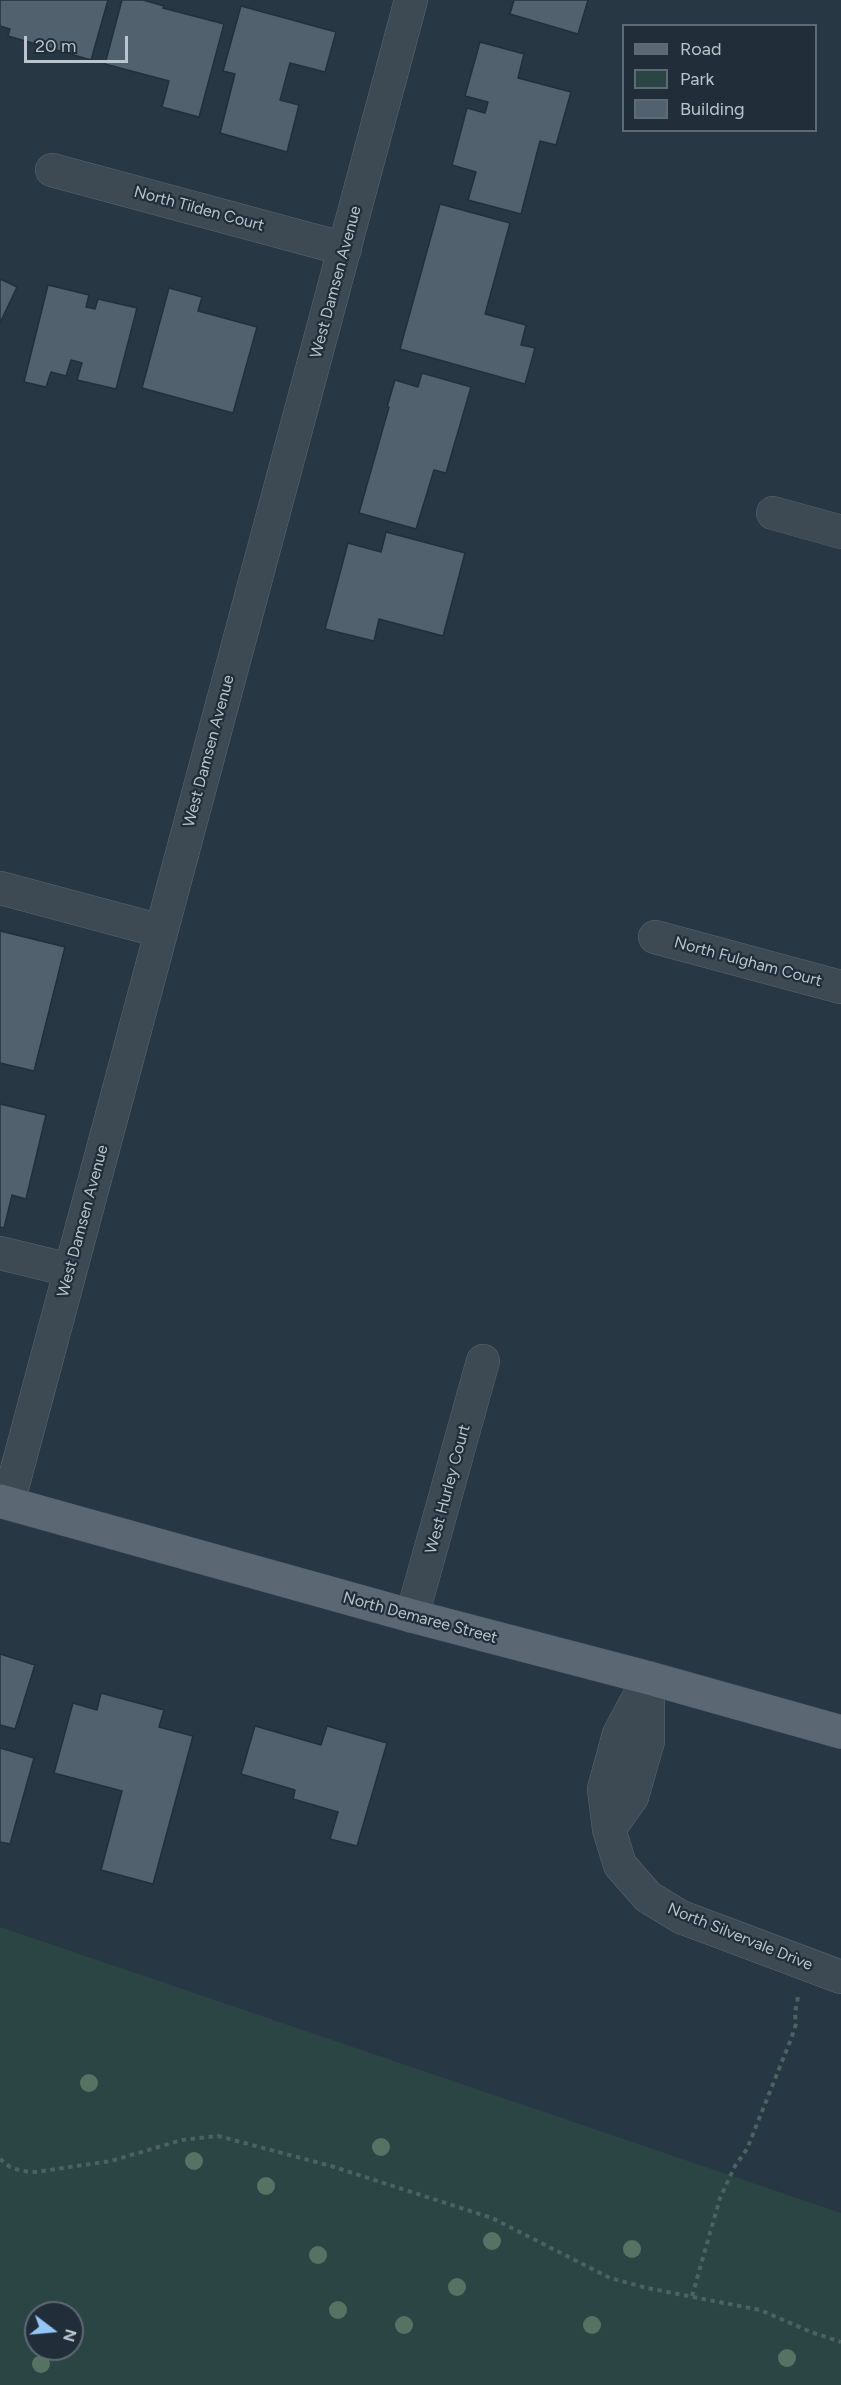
<!DOCTYPE html>
<style>
body{margin:0}
#map{position:relative;width:841px;height:2385px;overflow:hidden;background:#283744;font-family:Figtree,sans-serif}
canvas{display:block}
.legend{position:absolute;left:622px;top:24px;width:195px;height:108px;box-sizing:border-box;background:#212e39;border:2px solid #5e6a74;margin:0;padding:8px 10px;list-style:none;font-size:18px;color:#bac4cd}
.legend li{display:flex;align-items:center;gap:12px;height:30px}
.legend b{width:30px;border:2px solid #5e6a74}
.north{position:absolute;left:24px;top:2301px;width:60px;height:60px;box-sizing:border-box;background:#212e39;border:2px solid #5e6a74;border-radius:50%;rotate:106deg;font-size:16px;font-weight:700;line-height:24px;text-align:center;color:#bac4cd}
.north::after{content:'';display:block;margin:auto;width:21px;height:27px;background:#95c7f6;clip-path:polygon(50% 0,100% 100%,50% 72%,0 100%)}
.scale{position:absolute;left:24px;top:36px;width:104px;height:27px;box-sizing:border-box;border:3px solid #bac4cd;border-top:0;padding-left:8px;font-size:18px;line-height:21px;white-space:nowrap;color:#bac4cd;-webkit-text-stroke:4px #212e39;paint-order:stroke}
</style>
<div id="map">
<canvas width="841" height="2385"></canvas>
<ul class="legend">
<li><b style="height:8px;background:#5b6873"></b>Road</li>
<li><b style="height:16px;background:#2a4544"></b>Park</li>
<li><b style="height:16px;background:#51626e"></b>Building</li>
</ul>
<div class="north">N</div>
<div class="scale">20 m</div>
</div>
<script>
const g = document.querySelector('canvas').getContext('2d');
g.lineJoin = 'round';
function fillPath(path, color) { g.fillStyle = color; g.fill(path, 'evenodd'); }
function strokePath(path, color, width, dash) { g.strokeStyle = color; g.lineWidth = width; g.lineCap = dash ? 'butt' : 'round'; g.setLineDash(dash || []); g.stroke(path); }
function drawText(font, color, halo, rows, align = 'center') {
  g.font = font + ' Figtree,sans-serif'; g.lineWidth = 4.5; g.setLineDash([]); g.textBaseline = 'middle'; g.strokeStyle = halo; g.fillStyle = color; for (const [text, x, y, turn = 0] of rows) {
    g.save(); g.translate(x, y); g.rotate((+turn || 0) * Math.PI / 180); g.textAlign = isNaN(turn) ? turn : align; if (halo) g.strokeText(text, 0, 0); g.fillText(text, 0, 0); g.restore();
  }
}
fillPath(new Path2D(`
 M 0,1927 L 841,2213 L 841,2385 L 0,2385 ZM 36,2313 L 72,2313 L 72,2349 L 36,2349 Z`), '#2a4544');
const building = new Path2D(`
 M 0,0 L 108,0 L 91,60 L 8,36 L 10,29 L 0,26 Z
 M 122,0 L 143,0 L 164,6 L 163,8 L 224,24 L 199,117 L 162,107 L 169,81 L 105,64 Z
 M 514,0 L 588,0 L 578,34 L 510,14 Z
 M 241,6 L 336,32 L 325,72 L 290,63 L 280,100 L 299,105 L 287,152 L 220,133 L 235,74 L 223,71 Z
 M 480,42 L 524,54 L 518,78 L 571,92 L 556,145 L 540,141 L 521,214 L 468,200 L 476,172 L 452,165 L 467,108 L 485,113 L 488,102 L 465,96 Z
 M 440,204 L 510,223 L 485,314 L 526,325 L 521,345 L 535,348 L 525,384 L 400,349 Z
 M 0,279 L 17,287 L 0,323 Z
 M 48,285 L 89,295 L 86,307 L 95,309 L 98,299 L 137,308 L 116,389 L 77,380 L 82,363 L 71,360 L 66,376 L 51,372 L 46,387 L 24,382 Z
 M 169,288 L 202,297 L 198,311 L 257,327 L 233,413 L 142,388 Z
 M 422,373 L 471,387 L 446,473 L 434,470 L 416,529 L 359,513 L 389,407 L 387,407 L 395,380 L 418,387 Z
 M 386,532 L 465,553 L 443,636 L 379,619 L 374,641 L 325,629 L 348,543 L 381,552 Z
 M 0,931 L 65,947 L 34,1071 L 0,1063 Z
 M 0,1104 L 46,1115 L 26,1199 L 12,1195 L 4,1228 L 0,1227 Z
 M 0,1654 L 35,1665 L 15,1729 L 0,1725 Z
 M 101,1693 L 164,1710 L 159,1727 L 193,1736 L 153,1884 L 101,1870 L 122,1791 L 54,1773 L 73,1703 L 97,1710 Z
 M 255,1726 L 321,1745 L 327,1726 L 387,1743 L 357,1846 L 330,1839 L 338,1812 L 293,1799 L 295,1790 L 241,1774 Z
 M 0,1748 L 34,1758 L 10,1844 L 0,1842 Z`);
fillPath(building, '#51626e');
strokePath(building, '#23303b', 1.5);
const minor = new Path2D(`
 M 52,170 L 345,249
 M 773,513 L 841,532
 M 0,888 L 161,931
 M 655,937 L 841,987
 M 0,1253 L 70,1270
 M 8,1503 L 411,0
 M 412,1616 L 483,1361
 M 649,1678 L 619,1734 L 604,1789 L 609,1829 L 620,1865 L 648,1897 L 681,1917 L 841,1977
 M 609,1829 L 632,1797 L 648,1741 L 648,1684`);
const major = new Path2D(`
 M 0,1501 L 412,1616 L 649,1678 L 841,1732`);
strokePath(minor, '#5b6771', 34);
strokePath(major, '#46525d', 34);
strokePath(new Path2D(`
 M 0,2159 L 10,2167 L 22,2171 L 36,2172 L 111,2161 L 182,2140 L 218,2136 L 331,2166 L 492,2218 L 610,2278 L 647,2288 L 760,2310 L 811,2332 L 841,2342
 M 692,2296 L 720,2198 L 735,2166 L 747,2149 L 791,2039 L 796,2024 L 795,2013 L 798,1997`), '#4b6262', 4, [4.5, 4.5]);
strokePath(minor, '#3d4953', 33);
strokePath(major, '#5b6873', 33);
g.fillStyle = '#557263';
for (const [x, y] of [
 [89,2083],
 [381,2147],
 [194,2161],
 [266,2186],
 [492,2241],
 [632,2249],
 [318,2255],
 [457,2287],
 [338,2310],
 [404,2325],
 [592,2325],
 [787,2358],
 [41,2364]
]) { g.beginPath(); g.arc(x, y, 9, 0, 2 * Math.PI); g.fill(); }
drawText('16px', '#bac4cd', '#212e39', [
 ["North Tilden Court",199,209,15],
 ["West Damsen Avenue",336,282,-75],
 ["West Damsen Avenue",209,751,-75],
 ["North Fulgham Court",748,962,15],
 ["West Damsen Avenue",83,1221,-75],
 ["West Hurley Court",448,1489,-75],
 ["North Demaree Street",420,1618,15],
 ["North Silvervale Drive",740,1937,22]
]);
</script>
